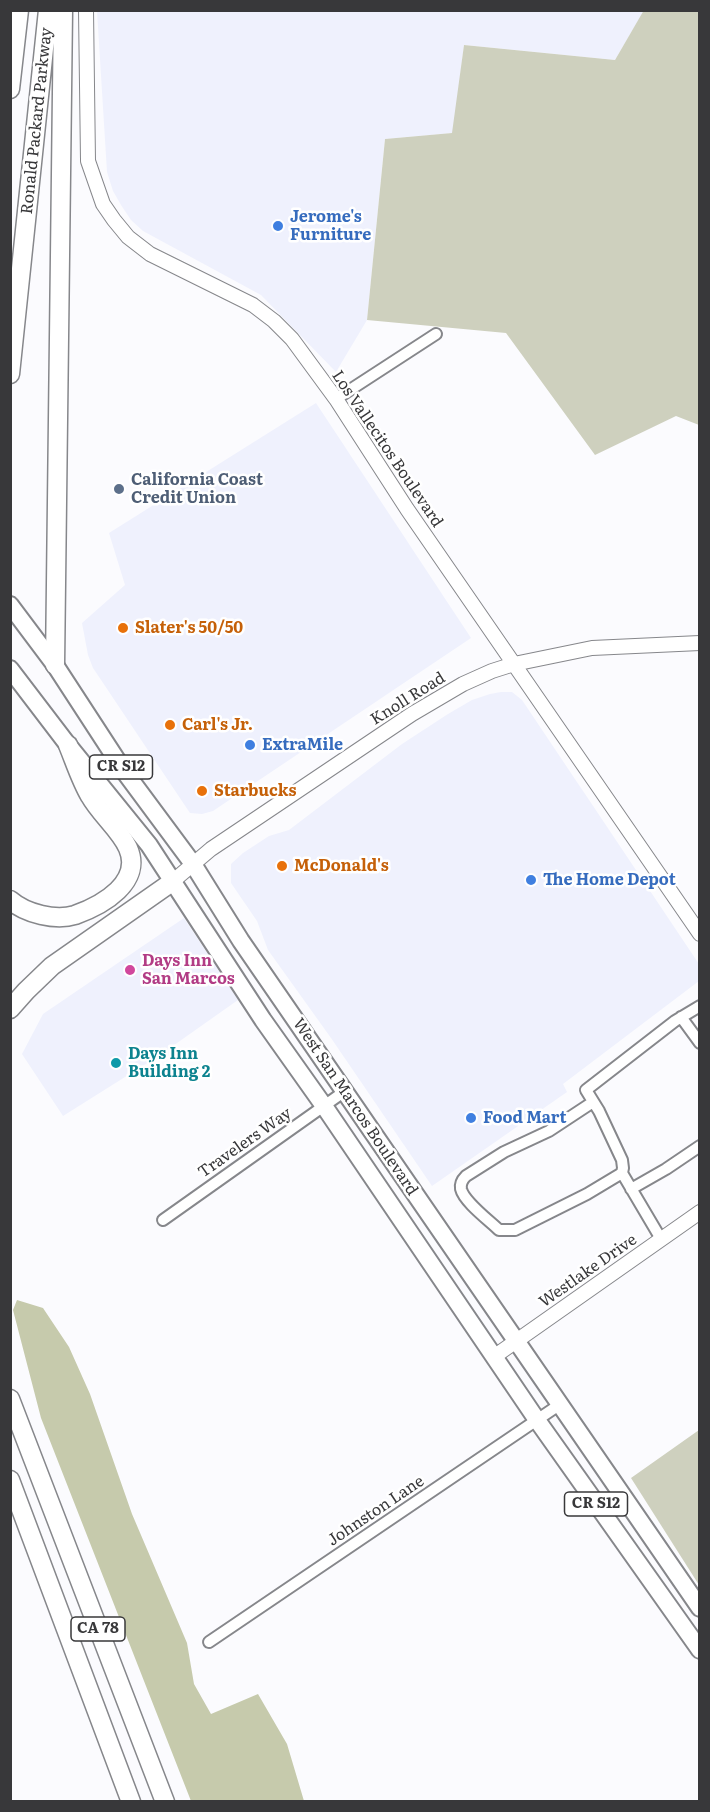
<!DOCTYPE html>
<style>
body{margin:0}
#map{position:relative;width:710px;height:1812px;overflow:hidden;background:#fbfbfe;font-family:Literata,serif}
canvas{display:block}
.frame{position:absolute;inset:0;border:12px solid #38383a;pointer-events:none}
</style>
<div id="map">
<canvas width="710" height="1812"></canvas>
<div class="frame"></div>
</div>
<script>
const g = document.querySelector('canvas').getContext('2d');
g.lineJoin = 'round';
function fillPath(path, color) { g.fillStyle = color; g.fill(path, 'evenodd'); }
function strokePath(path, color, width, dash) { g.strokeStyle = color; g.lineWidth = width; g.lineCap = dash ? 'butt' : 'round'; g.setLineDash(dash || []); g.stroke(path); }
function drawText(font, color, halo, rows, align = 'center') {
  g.font = font + ' Literata,serif'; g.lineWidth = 5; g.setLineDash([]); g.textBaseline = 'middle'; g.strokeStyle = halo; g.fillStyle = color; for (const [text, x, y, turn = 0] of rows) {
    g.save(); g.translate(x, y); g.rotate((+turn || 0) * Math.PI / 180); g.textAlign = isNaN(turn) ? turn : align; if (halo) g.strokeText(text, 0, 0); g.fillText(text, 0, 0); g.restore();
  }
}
fillPath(new Path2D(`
 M 97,11 L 644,11 L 615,60 L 464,45 L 453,133 L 385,139 L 367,320 L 336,372 L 261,295 L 143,231 L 131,220 L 121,205 L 113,191 L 107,172 Z
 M 316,403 L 471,638 L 213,811 L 202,814 L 190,813 L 93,668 L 88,655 L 82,623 L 125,585 L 109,533 Z
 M 501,692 L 512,692 L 522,700 L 699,964 L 699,981 L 563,1084 L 567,1092 L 432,1186 L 331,1038 L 268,950 L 257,921 L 231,883 L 231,864 L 243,853 L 269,836 L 289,830 L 402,744 L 448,714 L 472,700 L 490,694 Z
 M 184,918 L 238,1000 L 160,1055 L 63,1116 L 22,1054 L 43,1014 Z`), '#eff1fd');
fillPath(new Path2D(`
 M 644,10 L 699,11 L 699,425 L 676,416 L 595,455 L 506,333 L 367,320 L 385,139 L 452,133 L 464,45 L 615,60 Z
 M 699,1430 L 699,1585 L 631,1478 Z`), '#ced0be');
fillPath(new Path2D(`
 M 17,1300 L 43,1308 L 69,1347 L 90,1394 L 132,1514 L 187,1643 L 194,1684 L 211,1714 L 258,1694 L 287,1744 L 304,1801 L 191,1801 L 41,1418 L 13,1310 Z`), '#c6caac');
const street = new Path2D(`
 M 336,399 L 436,334
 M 681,1017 L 700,1043
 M 593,1102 L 549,1131 L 504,1152 L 466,1176 C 462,1180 460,1184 461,1189 C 464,1202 490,1221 499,1230 L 515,1230 L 587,1194 L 622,1173
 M 631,1189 L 666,1169 L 700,1146
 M 163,1220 L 345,1091
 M 661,1239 L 622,1173 L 623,1168 L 622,1160 L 599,1111 L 586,1090 L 675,1021 L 700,1006
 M 209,1642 L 559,1405`);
const secondary = new Path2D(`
 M 86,10 L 88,161 L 103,204 L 114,220 L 128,237 L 150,254 L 253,305 L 274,321 L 292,339 L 336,399 L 407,509 L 700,934
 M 172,882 L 211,849 L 412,714 L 463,684 L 492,671 L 514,664 L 592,648 L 700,643
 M 495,1356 L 700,1212`);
const primary = new Path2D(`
 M 10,605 L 55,665 L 124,771 L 193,864 L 241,941 L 700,1608
 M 10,669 L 68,745 L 149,845 L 263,1020 L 324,1106 L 537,1420 L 700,1650`);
const highway = new Path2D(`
 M 10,89 L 19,10
 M 10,374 L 48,10
 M 55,665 L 63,10
 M 10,900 C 26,914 56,921 75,915 C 103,905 143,882 128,848 C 120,830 100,814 90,796 C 81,781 75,762 68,745
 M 10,1009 L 26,991 L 52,966 L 172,882
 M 10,1399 L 165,1802
 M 10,1480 L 131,1802`);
strokePath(street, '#86878b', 14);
strokePath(secondary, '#86878b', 16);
strokePath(primary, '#86878b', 20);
strokePath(highway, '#86878b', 21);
strokePath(street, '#fff', 10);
strokePath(secondary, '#fff', 14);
strokePath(primary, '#fff', 16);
strokePath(highway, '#fff', 18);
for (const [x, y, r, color] of [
 [278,226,6,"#3f7fe0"],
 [119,489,6,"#5c6f8a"],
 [123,628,6,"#e8710a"],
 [170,725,6,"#e8710a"],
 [250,745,6,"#3f7fe0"],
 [202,791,6,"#e8710a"],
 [282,866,6,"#e8710a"],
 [531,880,6,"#3f7fe0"],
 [130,970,6,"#d1479c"],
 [116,1063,6,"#0f9aa8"],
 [471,1118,6,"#3f7fe0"]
]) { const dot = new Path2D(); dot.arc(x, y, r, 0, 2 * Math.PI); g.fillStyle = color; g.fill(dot); strokePath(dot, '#fff', 2); }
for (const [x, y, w] of [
 [121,767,63],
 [596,1504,63],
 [98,1629,54]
]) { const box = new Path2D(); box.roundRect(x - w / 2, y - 12, w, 24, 4.5); g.fillStyle = '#fff'; g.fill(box); strokePath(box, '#38383a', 1.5); }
drawText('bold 15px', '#38383a', null, [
 ["CR S12",121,767],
 ["CR S12",596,1504],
 ["CA 78",98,1629]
]);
drawText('16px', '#38383a', '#fff', [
 ["Ronald Packard Parkway",37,121,-84],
 ["Los Vallecitos Boulevard",387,449,56],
 ["Knoll Road",408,699,-32],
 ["West San Marcos Boulevard",355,1107,56],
 ["Travelers Way",245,1143,-35],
 ["Westlake Drive",588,1271,-35],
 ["Johnston Lane",376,1511,-34]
]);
drawText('bold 16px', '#366cbe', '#fff', [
 ["Jerome's",290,217],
 ["Furniture",290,235],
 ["ExtraMile",262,745],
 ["The Home Depot",543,880],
 ["Food Mart",483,1118]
], 'left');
drawText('bold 16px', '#4e5e75', '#fff', [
 ["California Coast",131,480],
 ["Credit Union",131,498]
], 'left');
drawText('bold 16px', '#c56008', '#fff', [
 ["Slater's 50/50",135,628],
 ["Carl's Jr.",182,725],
 ["Starbucks",214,791],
 ["McDonald's",294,866]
], 'left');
drawText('bold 16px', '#b23c85', '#fff', [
 ["Days Inn",142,961],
 ["San Marcos",142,979]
], 'left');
drawText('bold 16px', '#0d838f', '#fff', [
 ["Days Inn",128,1054],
 ["Building 2",128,1072]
], 'left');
</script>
